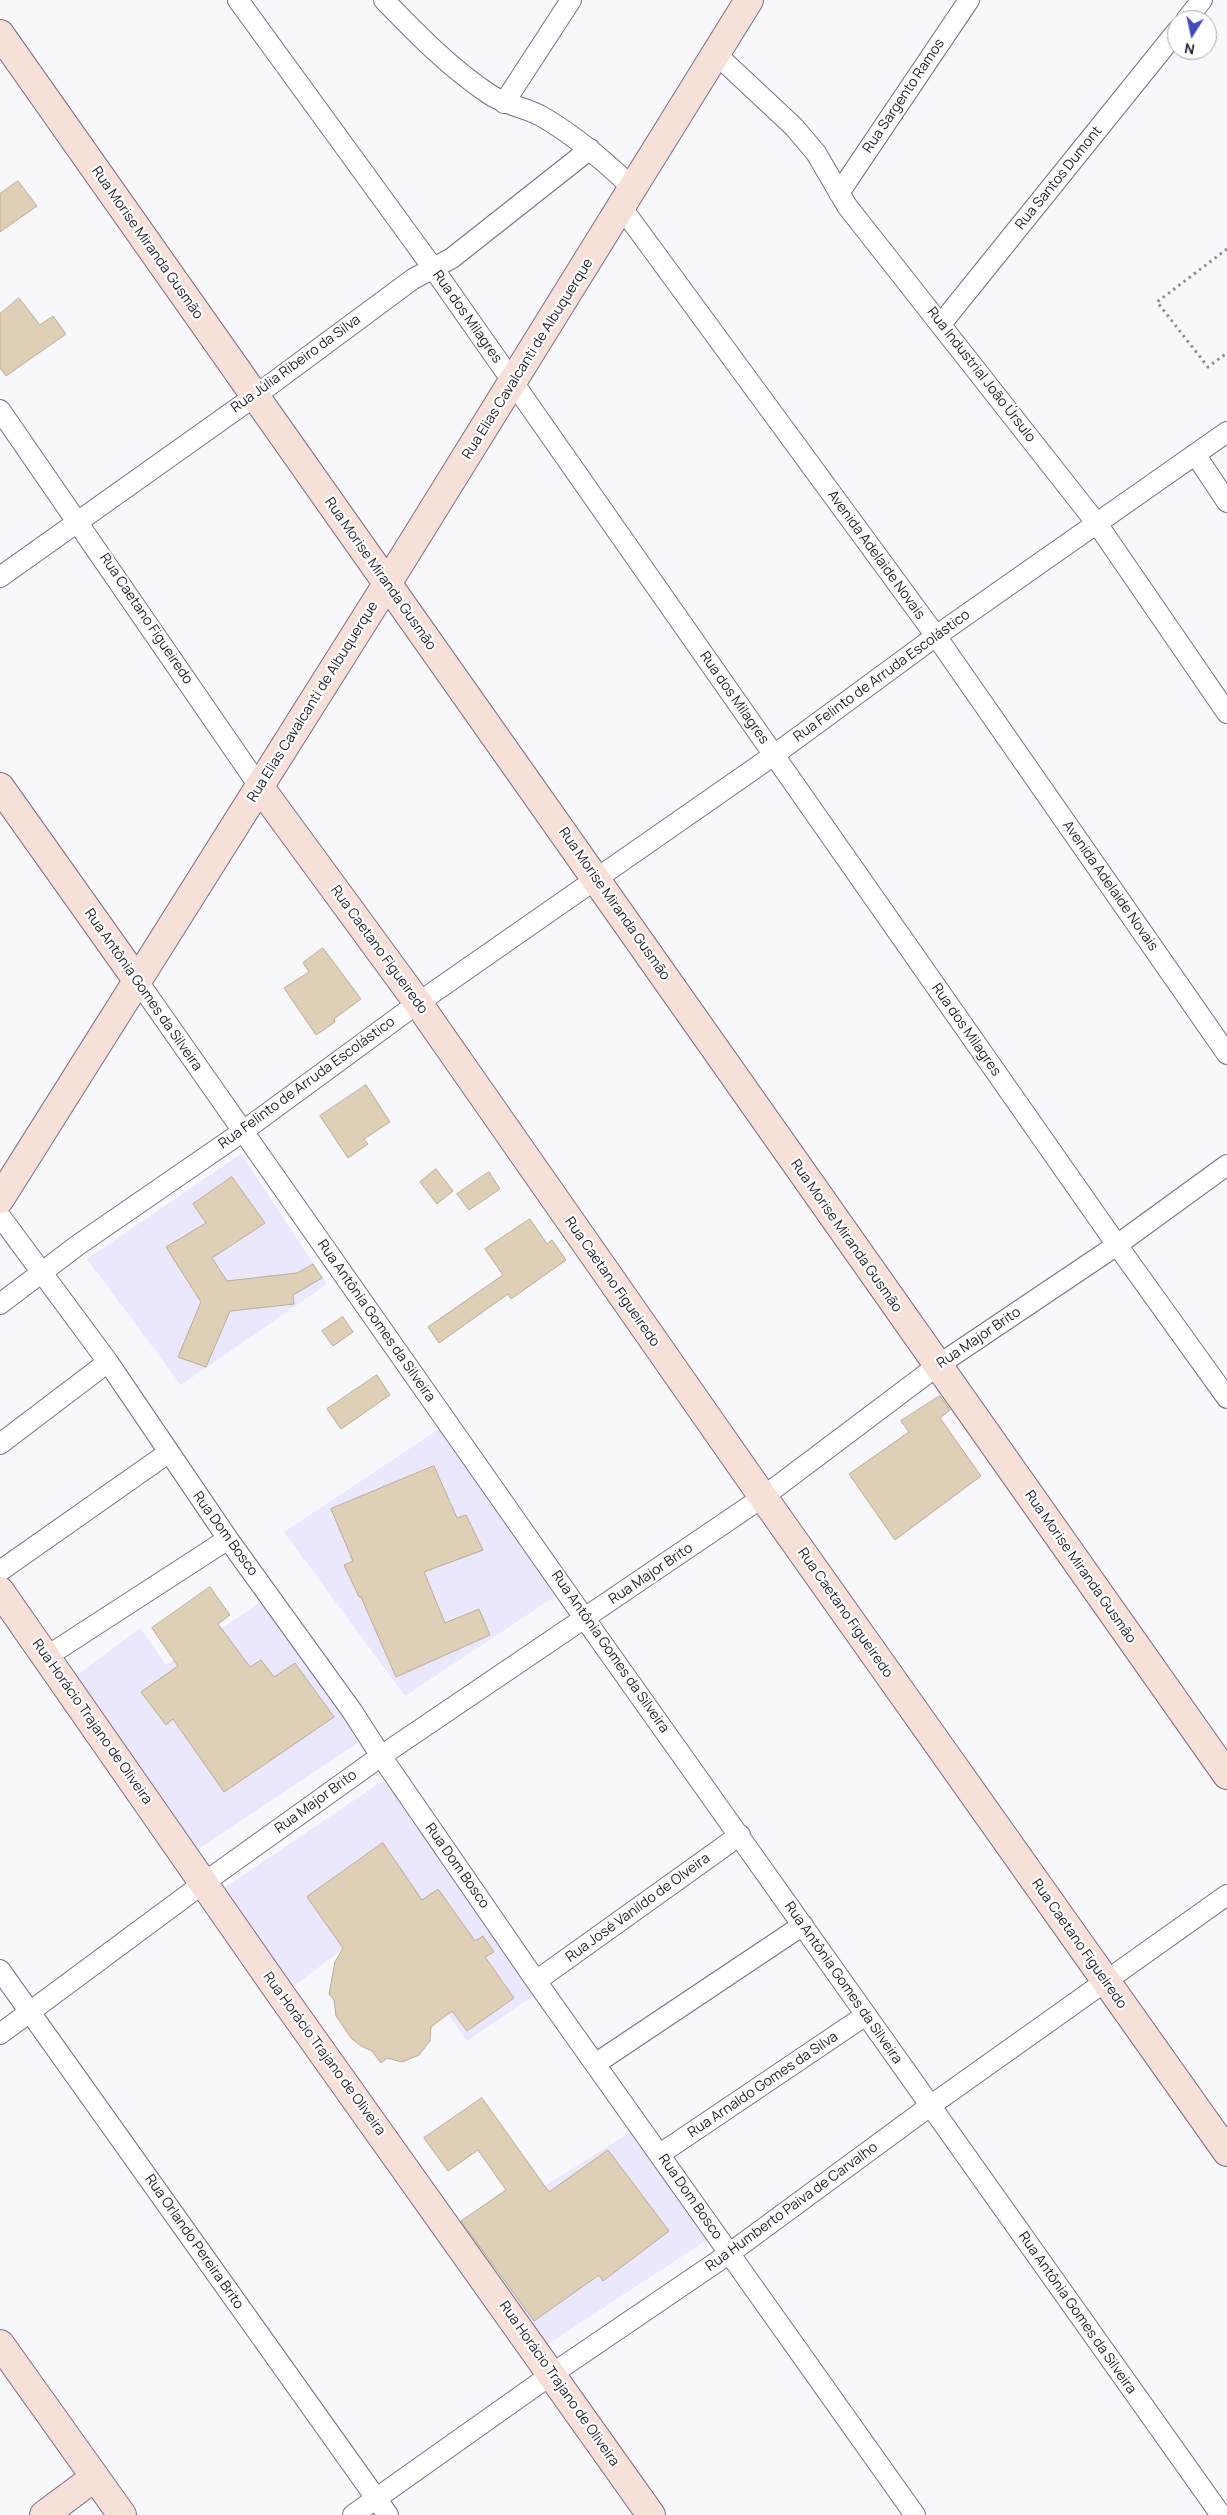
<!DOCTYPE html>
<meta charset="utf-8">
<style>
body{margin:0}
#map{position:relative;width:1227px;height:2515px;overflow:hidden;background:#f8f7fc;font-family:Manrope,sans-serif}
canvas{display:block}
.north{position:absolute;left:1167px;top:10px;width:50px;height:50px;box-sizing:border-box;background:#fff;border:1px solid #a7a7aa;border-radius:50%;rotate:190deg;font-size:14px;font-weight:700;line-height:20px;text-align:center;color:#24222b}
.north::after{content:'';display:block;margin:auto;width:18px;height:22px;background:#424bbf;clip-path:polygon(50% 0,100% 100%,50% 72%,0 100%)}
</style>
<div id="map">
<canvas width="1227" height="2515"></canvas>
<div class="north">N</div>
</div>
<script>
const g = document.querySelector('canvas').getContext('2d');
g.lineJoin = 'round';
function fillPath(path, color) { g.fillStyle = color; g.fill(path, 'evenodd'); }
function strokePath(path, color, width, dash) { g.strokeStyle = color; g.lineWidth = width; g.lineCap = dash ? 'butt' : 'round'; g.setLineDash(dash || []); g.stroke(path); }
function drawText(font, color, halo, rows, align = 'center') {
  g.font = font + ' Manrope,sans-serif'; g.lineWidth = 4.5; g.setLineDash([]); g.textBaseline = 'middle'; g.strokeStyle = halo; g.fillStyle = color; for (const [text, x, y, turn = 0] of rows) {
    g.save(); g.translate(x, y); g.rotate((+turn || 0) * Math.PI / 180); g.textAlign = isNaN(turn) ? turn : align; if (halo) g.strokeText(text, 0, 0); g.fillText(text, 0, 0); g.restore();
  }
}
fillPath(new Path2D(`
 M 241,1154 L 327,1284 L 181,1385 L 87,1259 Z
 M 448,1423 L 562,1592 L 405,1696 L 284,1532 Z
 M 270,1596 L 368,1736 L 188,1856 L 67,1683 L 140,1628 L 166,1665 Z
 M 393,1774 L 543,1989 L 467,2041 L 381,1921 L 284,1993 L 215,1894 Z
 M 640,2126 L 716,2234 L 542,2348 L 462,2244 L 545,2186 Z`), '#ebe7fc');
const building = new Path2D(`
 M 18,181 L 37,206 L 0,232 L 0,194 Z
 M 19,298 L 40,325 L 53,316 L 66,334 L 6,376 L 0,368 L 0,314 Z
 M 323,948 L 361,999 L 334,1019 L 335,1022 L 316,1035 L 284,988 L 309,972 L 303,963 Z
 M 366,1085 L 390,1122 L 364,1139 L 368,1144 L 348,1158 L 320,1116 Z
 M 436,1169 L 453,1191 L 437,1204 L 420,1182 Z
 M 489,1172 L 500,1189 L 469,1210 L 457,1194 Z
 M 232,1177 L 265,1223 L 212,1258 L 227,1281 L 297,1273 L 313,1264 L 322,1278 L 293,1295 L 294,1304 L 230,1311 L 206,1367 L 178,1357 L 201,1302 L 166,1247 L 206,1223 L 193,1204 Z
 M 530,1219 L 547,1244 L 552,1240 L 566,1260 L 511,1299 L 508,1294 L 439,1343 L 428,1327 L 503,1275 L 485,1249 Z
 M 343,1317 L 353,1332 L 333,1346 L 322,1331 Z
 M 377,1375 L 390,1395 L 341,1429 L 327,1409 Z
 M 940,1396 L 950,1410 L 940,1418 L 981,1476 L 895,1540 L 849,1474 L 909,1432 L 901,1421 Z
 M 434,1466 L 457,1518 L 466,1515 L 483,1550 L 424,1572 L 445,1623 L 479,1609 L 490,1635 L 396,1677 L 361,1597 L 359,1597 L 344,1565 L 353,1561 L 331,1509 Z
 M 210,1587 L 230,1615 L 218,1624 L 250,1667 L 261,1660 L 274,1677 L 295,1663 L 334,1717 L 224,1792 L 173,1719 L 166,1725 L 141,1692 L 178,1666 L 152,1628 Z
 M 383,1843 L 422,1900 L 438,1889 L 475,1941 L 483,1936 L 494,1952 L 485,1957 L 514,1998 L 467,2031 L 452,2011 L 431,2027 L 430,2041 L 419,2055 L 402,2062 L 387,2058 L 381,2063 L 372,2051 L 361,2046 L 352,2039 L 336,2016 L 334,2000 L 329,1994 L 335,1962 L 343,1948 L 307,1897 Z
 M 482,2098 L 549,2192 L 608,2150 L 669,2231 L 603,2281 L 599,2275 L 534,2321 L 461,2221 L 506,2190 L 478,2150 L 448,2171 L 424,2138 Z`);
fillPath(building, '#decfb7');
strokePath(building, '#bbac95', 1);
const street = new Path2D(`
 M 238,0 L 433,268 L 1117,1245 L 1227,1398
 M 384,0 C 417,34 450,68 489,94 C 505,105 525,107 541,116 C 576,136 605,162 634,189
 M 1186,20 L 1202,0
 M 715,53 L 794,127 L 816,153 L 847,206 L 1098,525 L 1227,713
 M 504,103 L 571,0
 M 839,193 L 969,0
 M 622,208 L 936,636 L 1227,1054
 M 941,324 L 1177,31
 M 0,410 L 259,786
 M 1195,454 L 1227,502
 M 0,577 L 255,396 L 413,279 L 452,258 L 590,149
 M 137,980 L 585,1619 L 1221,2515
 M 0,1216 L 108,1362 L 228,1539 L 352,1711 L 381,1756 L 536,1981 L 915,2515
 M 0,1304 L 78,1245 L 242,1132 L 418,1003 L 774,755 L 936,636 L 1227,432
 M 0,1444 L 108,1362
 M 0,1571 L 168,1453
 M 46,1657 L 228,1539
 M 0,1970 L 388,2515
 M 536,1981 L 740,1835
 M 0,2034 L 205,1882 L 381,1756 L 763,1497 L 937,1366 L 1117,1245 L 1227,1165
 M 595,2064 L 803,1925
 M 660,2154 L 866,2015
 M 353,2515 L 552,2374 L 730,2253 L 930,2106 L 1227,1895`);
const secondary = new Path2D(`
 M 0,34 L 1227,1775
 M 259,786 L 418,1003 L 763,1497 L 1227,2152
 M 0,787 L 137,980
 M 0,1199 L 387,584 L 749,0
 M 0,1591 L 282,1996 L 651,2515
 M 0,2344 L 122,2515
 M 44,2515 L 95,2477`);
strokePath(street, '#747087', 22);
strokePath(secondary, '#747087', 30);
strokePath(new Path2D(`
 M 1227,249 L 1157,302 L 1208,367 L 1227,353`), '#929097', 3, [2.5, 4]);
strokePath(street, '#fff', 20);
strokePath(secondary, '#f7e0d8', 28);
drawText('14px', '#24222b', '#fff', [
 ["Rua Sargento Ramos",904,96,-56],
 ["Rua Santos Dumont",1059,178,-51],
 ["Rua Morise Miranda Gusmão",147,243,55],
 ["Rua dos Milagres",467,317,55],
 ["Rua Elias Cavalcanti de Albuquerque",528,359,-58],
 ["Rua Júlia Ribeiro da Silva",296,364,-36],
 ["Rua Industrial João Úrsulo",981,375,52],
 ["Avenida Adelaide Novais",876,555,54],
 ["Rua Morise Miranda Gusmão",380,574,55],
 ["Rua Caetano Figueiredo",146,619,56],
 ["Rua Felinto de Arruda Escolástico",882,676,-36],
 ["Rua dos Milagres",734,698,55],
 ["Rua Elias Cavalcanti de Albuquerque",313,702,-58],
 ["Avenida Adelaide Novais",1110,886,55],
 ["Rua Morise Miranda Gusmão",614,904,55],
 ["Rua Caetano Figueiredo",379,950,54],
 ["Rua Antônia Gomes da Silveira",143,990,55],
 ["Rua dos Milagres",966,1030,55],
 ["Rua Felinto de Arruda Escolástico",307,1083,-36],
 ["Rua Morise Miranda Gusmão",846,1236,55],
 ["Rua Caetano Figueiredo",612,1282,55],
 ["Rua Antônia Gomes da Silveira",376,1321,55],
 ["Rua Major Brito",979,1338,-34],
 ["Rua Dom Bosco",225,1534,54],
 ["Rua Morise Miranda Gusmão",1080,1567,55],
 ["Rua Major Brito",651,1574,-34],
 ["Rua Caetano Figueiredo",845,1613,55],
 ["Rua Antônia Gomes da Silveira",610,1652,55],
 ["Rua Horácio Trajano de Oliveira",92,1722,55],
 ["Rua Major Brito",316,1802,-36],
 ["Rua Dom Bosco",457,1866,55],
 ["Rua José Vanildo de Olveira",638,1908,-36],
 ["Rua Caetano Figueiredo",1079,1944,55],
 ["Rua Antônia Gomes da Silveira",843,1983,55],
 ["Rua Horácio Trajano de Oliveira",324,2054,54],
 ["Rua Arnaldo Gomes da Silva",763,2085,-34],
 ["Rua Dom Bosco",690,2197,55],
 ["Rua Humberto Paiva de Carvalho",792,2207,-36],
 ["Rua Orlando Pereira Brito",194,2242,55],
 ["Rua Antônia Gomes da Silveira",1077,2313,55],
 ["Rua Horácio Trajano de Oliveira",559,2384,55]
]);
</script>
